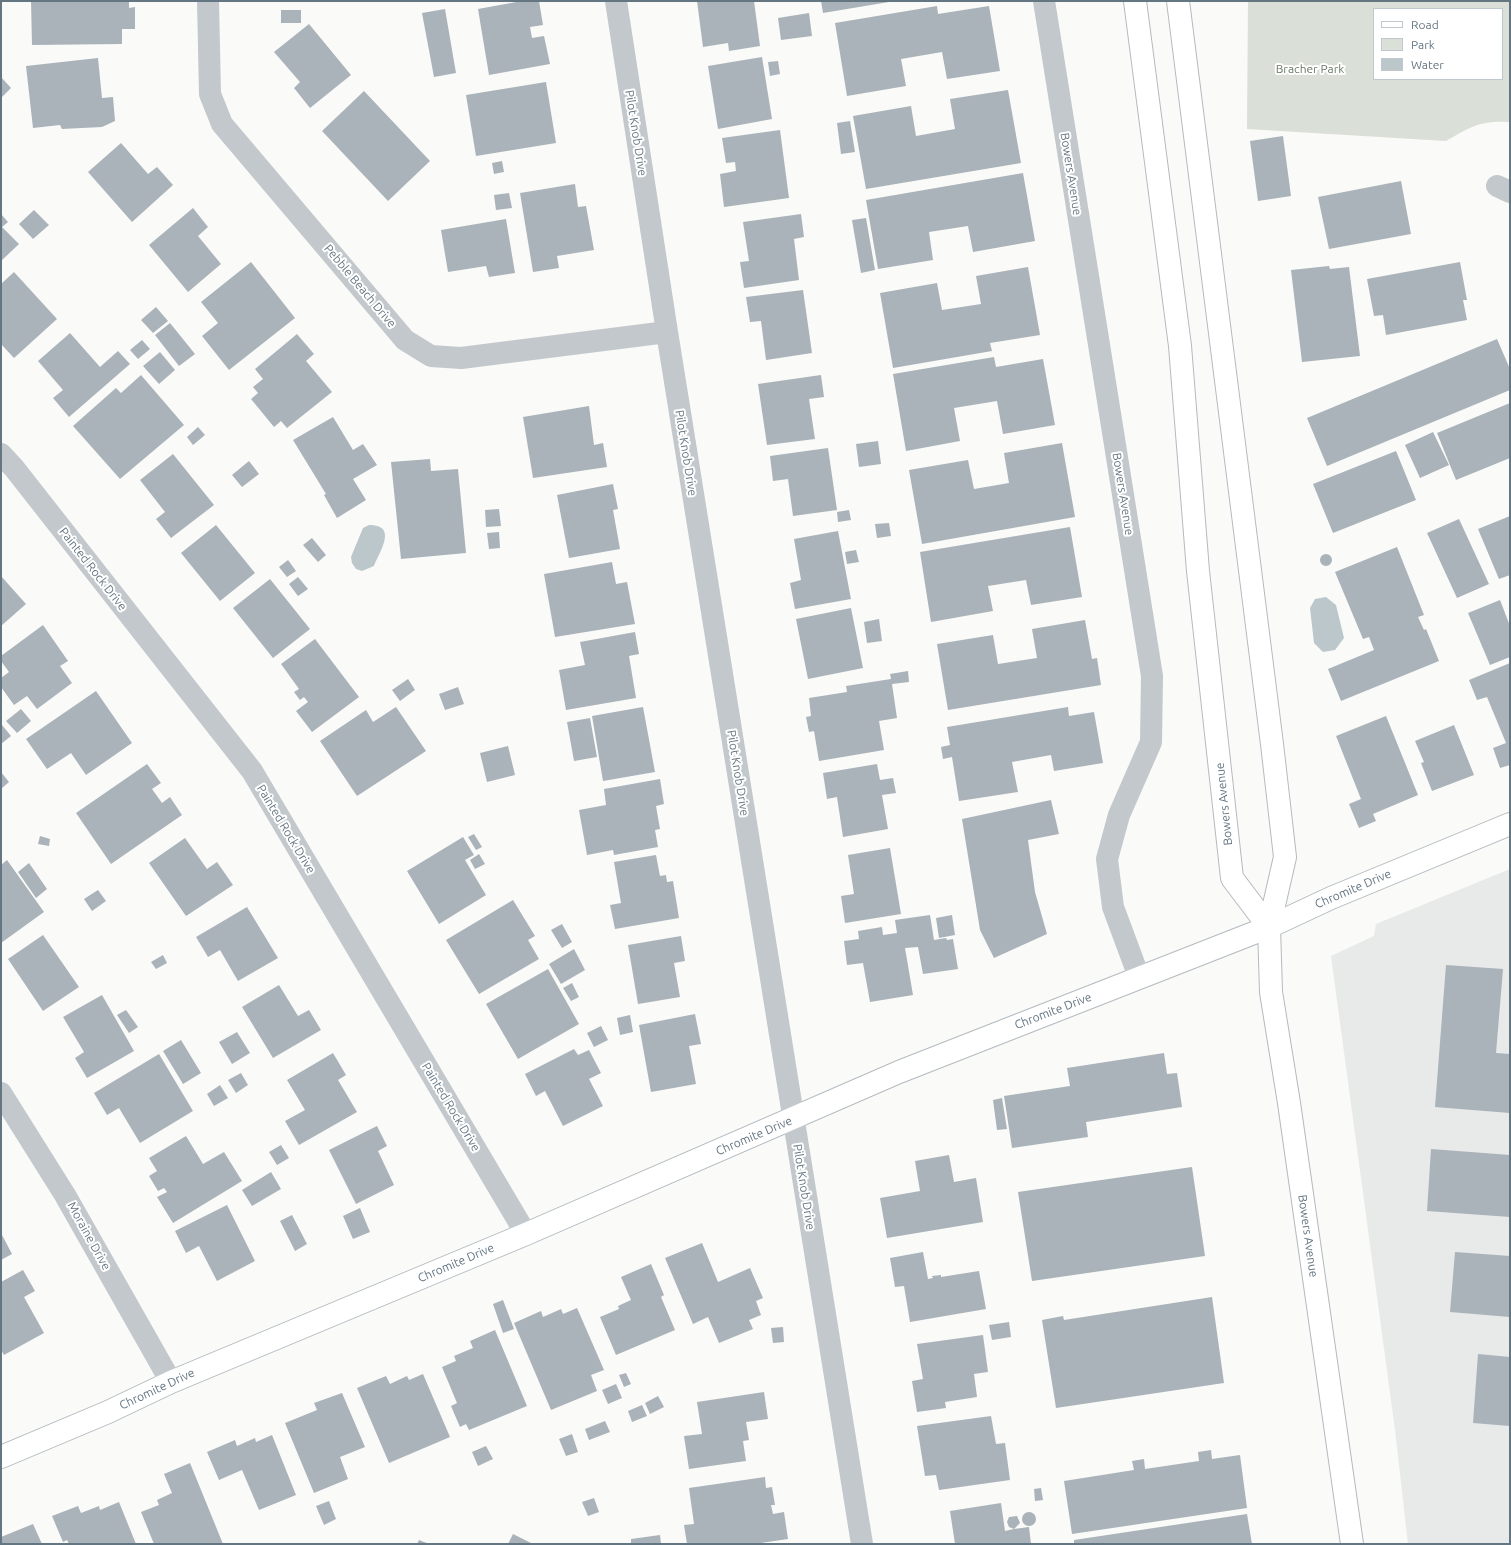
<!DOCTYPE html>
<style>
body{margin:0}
#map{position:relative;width:1511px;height:1545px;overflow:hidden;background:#fafaf8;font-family:Ubuntu,sans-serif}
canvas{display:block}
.frame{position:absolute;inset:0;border:2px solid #657683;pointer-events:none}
.legend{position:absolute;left:1373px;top:8px;width:130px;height:72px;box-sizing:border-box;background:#fff;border:1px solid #c1c8cd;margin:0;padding:5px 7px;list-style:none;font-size:12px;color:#657683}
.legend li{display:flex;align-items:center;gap:8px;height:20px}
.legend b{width:20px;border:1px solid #c1c8cd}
</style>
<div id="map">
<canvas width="1511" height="1545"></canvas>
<div class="frame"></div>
<ul class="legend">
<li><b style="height:5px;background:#fff"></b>Road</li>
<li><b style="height:11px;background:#dadfd7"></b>Park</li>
<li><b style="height:11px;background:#bbc7cb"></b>Water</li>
</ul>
</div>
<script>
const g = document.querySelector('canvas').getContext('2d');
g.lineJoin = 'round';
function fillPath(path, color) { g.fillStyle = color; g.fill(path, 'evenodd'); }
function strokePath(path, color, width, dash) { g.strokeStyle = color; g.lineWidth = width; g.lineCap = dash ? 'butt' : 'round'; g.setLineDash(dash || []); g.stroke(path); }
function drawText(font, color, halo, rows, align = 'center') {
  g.font = font + ' Ubuntu,sans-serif'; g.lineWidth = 4; g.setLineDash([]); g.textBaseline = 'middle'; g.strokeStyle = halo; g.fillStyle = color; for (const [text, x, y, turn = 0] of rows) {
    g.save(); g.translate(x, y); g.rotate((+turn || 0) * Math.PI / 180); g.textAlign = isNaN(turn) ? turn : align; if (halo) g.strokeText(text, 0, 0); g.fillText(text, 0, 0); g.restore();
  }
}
fillPath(new Path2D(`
 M 1510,869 L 1510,1544 L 1408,1544 L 1395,1430 L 1331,956 L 1374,936 L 1376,924 Z`), '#e8e9e9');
fillPath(new Path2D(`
 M 1248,1 L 1510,1 L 1510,122 C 1481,120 1470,127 1446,141 L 1247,129 ZM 1374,9 L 1502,9 L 1502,79 L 1374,79 Z`), '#dadfd7');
fillPath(new Path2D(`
 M 369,525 C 398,525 380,551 374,566 L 362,571 L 356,569 L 352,563 L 351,557 L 363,528 Z
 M 1326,597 L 1336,605 L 1344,638 L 1335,650 L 1323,652 L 1314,643 L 1310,608 L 1315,599 Z`), '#bbc7cb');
fillPath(new Path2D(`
 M 31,1 L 129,1 L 129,8 L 135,7 L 135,29 L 122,29 L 122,44 L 32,45 Z
 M 522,1 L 539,1 L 543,25 L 530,27 L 532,38 L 544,36 L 550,64 L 489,75 L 478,9 Z
 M 697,1 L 754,1 L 760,46 L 729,51 L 728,43 L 703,47 Z
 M 821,1 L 889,1 L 889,2 L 823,13 Z
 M 937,6 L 938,14 L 989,6 L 1000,71 L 947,79 L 942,52 L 901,59 L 906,86 L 847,96 L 835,23 Z
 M 445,9 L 456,73 L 434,77 L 422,13 Z
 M 281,10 L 301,10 L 301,23 L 281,23 Z
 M 809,13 L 812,36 L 781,40 L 778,18 Z
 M 309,24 L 351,75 L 310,108 L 294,88 L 300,82 L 274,52 Z
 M 762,57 L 772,119 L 718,129 L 708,66 Z
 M 98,58 L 102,98 L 113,97 L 115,121 L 102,127 L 62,129 L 60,125 L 33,128 L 26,66 Z
 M 778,61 L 780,74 L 770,76 L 768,62 Z
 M 1,77 L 11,88 L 1,98 Z
 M 546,82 L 556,143 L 476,156 L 466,95 Z
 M 1008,90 L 1021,163 L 866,189 L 853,116 L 911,106 L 916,136 L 955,129 L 950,99 Z
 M 364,91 L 430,161 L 388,201 L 322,131 Z
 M 850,121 L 855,152 L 841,154 L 837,123 Z
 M 780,130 L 789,198 L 724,207 L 720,174 L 736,171 L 735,162 L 726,163 L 722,138 Z
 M 1283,136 L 1291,196 L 1258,201 L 1250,141 Z
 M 121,143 L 148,174 L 157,167 L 173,185 L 132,222 L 88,172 Z
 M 502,161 L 504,172 L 494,174 L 492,163 Z
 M 1023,173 L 1035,241 L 973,252 L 968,226 L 929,232 L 933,260 L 878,269 L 866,200 Z
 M 1401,181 L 1411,234 L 1329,249 L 1318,197 Z
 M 575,184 L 578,207 L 586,206 L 594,250 L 557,256 L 559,268 L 533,272 L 520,193 Z
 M 509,193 L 512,208 L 496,210 L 494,195 Z
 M 193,208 L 208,227 L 198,236 L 221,264 L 188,292 L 149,245 Z
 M 34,210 L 49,225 L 33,239 L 19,224 Z
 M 1,214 L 8,222 L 2,227 L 19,244 L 1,261 Z
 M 801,214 L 804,237 L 794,239 L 799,280 L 744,288 L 740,262 L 749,261 L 743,222 Z
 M 866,218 L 875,270 L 861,273 L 852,220 Z
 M 506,219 L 515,273 L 489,277 L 486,266 L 448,272 L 441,230 Z
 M 251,262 L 295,318 L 229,370 L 202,336 L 218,323 L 201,302 Z
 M 1460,262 L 1467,300 L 1463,300 L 1467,320 L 1386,335 L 1383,315 L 1374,316 L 1367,279 Z
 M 1329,266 L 1330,269 L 1349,267 L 1360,356 L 1302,362 L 1291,270 Z
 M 1028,267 L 1040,335 L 990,343 L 992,351 L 893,368 L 880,293 L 937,283 L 942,310 L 981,304 L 976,276 Z
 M 14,272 L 57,319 L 14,358 L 1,344 L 1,284 Z
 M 803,290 L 812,353 L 766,360 L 761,321 L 750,322 L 746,297 Z
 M 156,307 L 168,321 L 153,333 L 141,320 Z
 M 170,323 L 195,354 L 179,366 L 155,335 Z
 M 70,333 L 100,367 L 118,351 L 130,364 L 69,417 L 53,398 L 63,390 L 38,361 Z
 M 297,334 L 314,354 L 306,361 L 332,392 L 287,428 L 281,421 L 274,427 L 251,399 L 258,393 L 253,387 L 263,379 L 255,369 Z
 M 1497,339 L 1510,369 L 1510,390 L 1327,466 L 1307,418 Z
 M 142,340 L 150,349 L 138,359 L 130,350 Z
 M 160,352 L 175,370 L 159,384 L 143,366 Z
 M 994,357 L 996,367 L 1043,359 L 1055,425 L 1003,434 L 997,401 L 954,408 L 960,441 L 906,451 L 893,374 Z
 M 141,375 L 184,425 L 120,479 L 73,426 L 116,388 L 121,393 Z
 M 821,375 L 824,397 L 809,399 L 815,439 L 767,445 L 758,384 Z
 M 1510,403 L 1510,458 L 1456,480 L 1437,433 Z
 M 589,406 L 594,445 L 603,443 L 607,467 L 533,478 L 523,417 Z
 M 333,417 L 353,450 L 363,444 L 377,465 L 353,479 L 366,500 L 337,518 L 324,495 L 326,494 L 293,440 Z
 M 198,427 L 205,435 L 193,445 L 187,437 Z
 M 1433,432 L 1449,465 L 1420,478 L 1405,445 Z
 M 878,441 L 881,464 L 859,467 L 856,444 Z
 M 1062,443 L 1075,517 L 922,544 L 909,470 L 968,460 L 974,489 L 1009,483 L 1004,453 Z
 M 828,448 L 837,510 L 793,516 L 788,479 L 773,481 L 770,456 Z
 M 1396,451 L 1416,500 L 1333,533 L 1313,484 Z
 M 173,454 L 214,505 L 171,538 L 156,519 L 165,512 L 140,480 Z
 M 430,459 L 431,471 L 458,469 L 466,553 L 401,559 L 391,462 Z
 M 249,461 L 259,474 L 242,487 L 232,475 Z
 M 613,484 L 618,509 L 613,510 L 620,549 L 569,558 L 557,495 Z
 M 499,509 L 501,526 L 486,527 L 485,510 Z
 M 849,510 L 851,520 L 838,522 L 837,512 Z
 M 1510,516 L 1510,575 L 1499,579 L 1478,529 Z
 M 1459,519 L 1489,584 L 1457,598 L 1427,533 Z
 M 889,523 L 891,536 L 877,538 L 875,524 Z
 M 216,525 L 255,573 L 220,601 L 181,553 Z
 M 1070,527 L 1082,597 L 1031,605 L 1026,580 L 988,586 L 993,611 L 931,622 L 920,552 Z
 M 838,531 L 851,599 L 795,609 L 790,583 L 801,580 L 794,539 Z
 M 499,532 L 500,548 L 489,549 L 487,533 Z
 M 312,538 L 326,555 L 318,562 L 303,545 Z
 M 1397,547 L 1424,615 L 1418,617 L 1424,630 L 1426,629 L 1439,661 L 1341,701 L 1328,669 L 1374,650 L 1369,637 L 1363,639 L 1335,572 Z
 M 856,550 L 859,562 L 847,564 L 845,552 Z
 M1320 560a6 6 0 1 1 12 0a6 6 0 1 1-12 0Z
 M 288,560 L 296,571 L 287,577 L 279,567 Z
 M 612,562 L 616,584 L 627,582 L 635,624 L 555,637 L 544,574 Z
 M 1,576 L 26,604 L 1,626 Z
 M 298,577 L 308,589 L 298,596 L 289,584 Z
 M 270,579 L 310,629 L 273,658 L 233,608 Z
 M 1500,600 L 1510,626 L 1510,657 L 1490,665 L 1468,613 Z
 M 851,608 L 863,668 L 808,679 L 796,619 Z
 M 879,619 L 882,641 L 867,643 L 864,622 Z
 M 1085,620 L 1092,659 L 1097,658 L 1101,685 L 948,710 L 937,644 L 993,635 L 998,664 L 1037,658 L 1032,629 Z
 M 43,625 L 68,661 L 60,666 L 72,683 L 37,709 L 27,696 L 14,705 L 1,687 L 1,678 L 9,672 L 1,661 L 1,656 Z
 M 635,632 L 639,654 L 629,656 L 636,698 L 566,710 L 559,670 L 585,665 L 580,642 Z
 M 315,639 L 359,697 L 312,732 L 296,711 L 308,702 L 304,697 L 300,700 L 294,692 L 299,689 L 281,664 Z
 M 1510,663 L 1510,765 L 1500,768 L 1493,748 L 1506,743 L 1487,697 L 1477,700 L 1469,680 Z
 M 908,671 L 909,682 L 892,684 L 897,718 L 879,721 L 884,750 L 819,761 L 814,731 L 809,732 L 806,717 L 811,716 L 809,698 L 847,692 L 846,686 L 891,679 L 890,674 Z
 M 408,679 L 415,690 L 400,701 L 392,690 Z
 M 458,687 L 464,704 L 445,710 L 439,694 Z
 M 96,691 L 132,743 L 86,775 L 71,753 L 47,769 L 26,739 Z
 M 396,707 L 426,751 L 357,796 L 320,741 L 366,710 L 373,722 Z
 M 643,707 L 655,772 L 603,781 L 592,716 Z
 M 1068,707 L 1069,716 L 1094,712 L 1103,763 L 1054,771 L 1051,755 L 1012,762 L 1018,792 L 959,801 L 952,757 L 943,759 L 941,747 L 950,745 L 947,727 Z
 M 21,709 L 31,721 L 17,733 L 6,721 Z
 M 1386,716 L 1418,795 L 1373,814 L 1376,821 L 1359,828 L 1349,804 L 1361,799 L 1336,736 Z
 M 590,718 L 597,757 L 574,761 L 567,722 Z
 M 2,725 L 11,736 L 1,744 L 1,726 Z
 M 1454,725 L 1474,775 L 1432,791 L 1421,763 L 1424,762 L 1415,741 Z
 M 508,746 L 515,775 L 487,782 L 480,753 Z
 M 147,764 L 161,783 L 152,789 L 162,803 L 170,797 L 182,815 L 111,864 L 76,813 Z
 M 877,764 L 880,780 L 893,778 L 896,793 L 882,795 L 888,829 L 843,837 L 837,797 L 827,799 L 823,773 Z
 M 1,772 L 9,782 L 1,789 Z
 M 660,779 L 664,804 L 656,806 L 660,829 L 655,830 L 658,847 L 614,855 L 613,850 L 587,855 L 579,810 L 606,805 L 604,789 Z
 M 1051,800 L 1059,834 L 1028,840 L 1035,892 L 1047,934 L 994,958 L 980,930 L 962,819 Z
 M 474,834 L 482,847 L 476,850 L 468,837 Z
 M 40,836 L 50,839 L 49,846 L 38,844 Z
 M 463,837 L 474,855 L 465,860 L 486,895 L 439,924 L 407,871 Z
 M 185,838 L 207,869 L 217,862 L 233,885 L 186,916 L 149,863 Z
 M 890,848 L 901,914 L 845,923 L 841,896 L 854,894 L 848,855 Z
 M 479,854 L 485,864 L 475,869 L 470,860 Z
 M 656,855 L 660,876 L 666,875 L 667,882 L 673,881 L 679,918 L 615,929 L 610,905 L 621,903 L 614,862 Z
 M 7,860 L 44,912 L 1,943 L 1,865 Z
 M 29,863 L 47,889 L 36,898 L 18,872 Z
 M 98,890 L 106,901 L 92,911 L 84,899 Z
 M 513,900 L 535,936 L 528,940 L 539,959 L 479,994 L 446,940 Z
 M 247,907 L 278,958 L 238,981 L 220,950 L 208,957 L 196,937 Z
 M 930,915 L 934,940 L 946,938 L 947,940 L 953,939 L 958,969 L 923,974 L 918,947 L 905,948 L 913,995 L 870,1002 L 863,963 L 847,965 L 844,941 L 859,939 L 858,931 L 882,927 L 883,935 L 897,933 L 895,920 Z
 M 952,915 L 955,935 L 939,938 L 936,918 Z
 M 562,924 L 572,942 L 562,948 L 551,930 Z
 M 43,935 L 79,987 L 43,1011 L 8,959 Z
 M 681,936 L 685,961 L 674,963 L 680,997 L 638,1004 L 628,945 Z
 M 574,949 L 585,970 L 561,984 L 549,964 Z
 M 163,955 L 167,963 L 156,969 L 151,962 Z
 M 1446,965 L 1503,969 L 1496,1053 L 1510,1054 L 1510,1113 L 1435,1107 Z
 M 548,969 L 579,1024 L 518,1059 L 486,1004 Z
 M 572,983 L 579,997 L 571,1001 L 563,988 Z
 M 279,985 L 298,1016 L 309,1010 L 321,1030 L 273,1058 L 242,1007 Z
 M 102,995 L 134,1051 L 87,1078 L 75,1058 L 84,1052 L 63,1017 Z
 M 126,1010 L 138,1027 L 129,1033 L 117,1015 Z
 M 695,1014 L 701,1044 L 689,1046 L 696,1084 L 651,1092 L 639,1025 Z
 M 630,1015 L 633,1032 L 620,1035 L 617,1018 Z
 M 601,1026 L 608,1040 L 594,1047 L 587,1033 Z
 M 237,1032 L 250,1053 L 232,1064 L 219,1042 Z
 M 181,1040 L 201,1073 L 183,1084 L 163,1051 Z
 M 574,1049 L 578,1055 L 589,1050 L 601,1073 L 589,1079 L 603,1106 L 563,1126 L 545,1091 L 536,1096 L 525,1074 Z
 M 333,1053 L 346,1075 L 338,1080 L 357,1112 L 299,1145 L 285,1121 L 305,1110 L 287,1080 Z
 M 1164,1053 L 1167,1074 L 1177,1073 L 1182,1107 L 1086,1122 L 1088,1137 L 1012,1148 L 1004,1096 L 1070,1086 L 1067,1068 Z
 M 159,1054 L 193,1111 L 140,1143 L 119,1108 L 107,1115 L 94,1093 Z
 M 241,1073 L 248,1085 L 236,1093 L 228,1080 Z
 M 220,1085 L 228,1098 L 214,1106 L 207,1094 Z
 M 1002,1098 L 1007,1129 L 997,1130 L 993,1100 Z
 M 377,1126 L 387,1146 L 378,1151 L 394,1185 L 356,1204 L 329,1150 Z
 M 186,1136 L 203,1164 L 224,1152 L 242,1181 L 173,1223 L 157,1197 L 167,1192 L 164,1188 L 158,1191 L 149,1176 L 157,1171 L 149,1158 Z
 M 281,1145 L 289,1158 L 277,1165 L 269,1152 Z
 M 1431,1149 L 1510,1155 L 1510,1217 L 1427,1211 Z
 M 949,1155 L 954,1182 L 976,1178 L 983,1222 L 887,1238 L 880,1198 L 920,1191 L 915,1161 Z
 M 1192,1167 L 1205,1256 L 1032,1281 L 1018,1192 Z
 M 271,1172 L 281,1189 L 252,1206 L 242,1190 Z
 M 227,1205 L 255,1261 L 217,1281 L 199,1246 L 186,1253 L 175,1231 Z
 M 360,1208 L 370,1232 L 353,1239 L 343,1216 Z
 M 292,1215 L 307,1244 L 295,1251 L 280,1221 Z
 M 1,1233 L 12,1254 L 1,1260 Z
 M 702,1243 L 718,1282 L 750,1268 L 763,1298 L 756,1301 L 761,1315 L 749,1320 L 753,1329 L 719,1343 L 708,1317 L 693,1324 L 665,1258 Z
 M 923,1252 L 928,1279 L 933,1278 L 932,1276 L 941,1275 L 941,1277 L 979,1271 L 986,1309 L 910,1322 L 904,1286 L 895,1287 L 890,1258 Z
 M 1455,1252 L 1510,1256 L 1510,1317 L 1450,1312 Z
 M 651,1264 L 664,1295 L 661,1297 L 675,1330 L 616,1355 L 600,1317 L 619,1309 L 618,1306 L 631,1300 L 621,1277 Z
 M 23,1270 L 35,1291 L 24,1297 L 44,1333 L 4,1355 L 1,1350 L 1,1282 Z
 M 1212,1297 L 1224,1383 L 1056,1408 L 1042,1320 L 1063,1316 L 1064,1320 Z
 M 503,1300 L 514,1329 L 503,1333 L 493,1304 Z
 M 577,1308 L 604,1370 L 591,1375 L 597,1391 L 551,1410 L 514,1323 L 541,1311 L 543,1317 L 561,1309 L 563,1314 Z
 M 1009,1322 L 1011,1337 L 992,1340 L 989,1325 Z
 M 783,1327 L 784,1342 L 773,1343 L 771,1328 Z
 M 495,1330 L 527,1406 L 469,1430 L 466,1424 L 460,1427 L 451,1406 L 457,1403 L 442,1367 L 456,1361 L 454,1356 L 473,1348 L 470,1341 Z
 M 983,1335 L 988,1372 L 974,1374 L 977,1397 L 945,1402 L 946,1408 L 917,1412 L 912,1381 L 923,1379 L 917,1344 Z
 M 1478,1354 L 1510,1357 L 1510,1426 L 1473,1423 Z
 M 626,1373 L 631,1384 L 624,1387 L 619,1375 Z
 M 423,1374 L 450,1437 L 389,1463 L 357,1388 L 386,1376 L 390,1384 L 407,1376 L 409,1380 Z
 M 616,1384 L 622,1398 L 608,1404 L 602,1390 Z
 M 764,1392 L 768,1419 L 746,1422 L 749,1440 L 743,1441 L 746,1461 L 689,1469 L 684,1436 L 702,1434 L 697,1402 Z
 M 342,1393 L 365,1447 L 340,1457 L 348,1479 L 314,1493 L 285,1423 L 317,1410 L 314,1403 Z
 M 658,1396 L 664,1407 L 650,1414 L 645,1403 Z
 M 642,1405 L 647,1416 L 632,1422 L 628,1411 Z
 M 991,1416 L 996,1444 L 1005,1443 L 1010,1480 L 939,1490 L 936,1475 L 925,1476 L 917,1426 Z
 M 605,1421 L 610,1432 L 589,1440 L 585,1429 Z
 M 572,1434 L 578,1452 L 566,1456 L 559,1439 Z
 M 272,1435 L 296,1495 L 259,1510 L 242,1470 L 219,1480 L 207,1452 L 235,1440 L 237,1446 L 255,1438 L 256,1442 Z
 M 486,1446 L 493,1459 L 478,1466 L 472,1452 Z
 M 1211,1450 L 1212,1459 L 1240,1455 L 1247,1508 L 1072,1534 L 1064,1481 L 1134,1470 L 1132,1461 L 1144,1459 L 1145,1469 L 1199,1461 L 1198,1452 Z
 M 190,1463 L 223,1544 L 154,1544 L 141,1512 L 159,1505 L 157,1500 L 172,1493 L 164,1474 Z
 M 765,1477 L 766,1488 L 772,1487 L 775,1505 L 771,1505 L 773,1514 L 784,1512 L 788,1539 L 754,1544 L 687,1544 L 684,1525 L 694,1524 L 689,1488 Z
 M 1041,1488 L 1043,1500 L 1035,1501 L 1034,1489 Z
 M 594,1498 L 599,1512 L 588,1516 L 582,1502 Z
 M 329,1501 L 336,1519 L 324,1525 L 316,1506 Z
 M 119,1502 L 136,1544 L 69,1544 L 67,1540 L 63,1542 L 52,1516 L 78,1506 L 81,1513 L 99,1506 L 100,1510 Z
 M 1001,1503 L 1005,1531 L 1014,1529 L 1009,1527 L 1007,1522 L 1009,1517 L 1017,1516 L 1020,1523 L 1014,1529 L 1029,1527 L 1031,1544 L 955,1544 L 950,1511 Z
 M1022 1519a7 7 0 1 1 14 0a7 7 0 1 1-14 0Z
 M 1247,1514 L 1252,1544 L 1074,1544 L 1074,1540 Z
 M 33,1524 L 42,1544 L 1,1544 L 1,1537 Z
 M 513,1534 L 533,1544 L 508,1544 Z
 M 660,1535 L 661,1544 L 631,1544 L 631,1539 Z
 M 419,1540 L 429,1544 L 417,1544 Z`), '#aab3b9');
const secondary = new Path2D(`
 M 1135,1 L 1180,346 L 1198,571 L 1232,878 L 1269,927
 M 1178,1 L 1272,744 L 1285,857 L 1269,927 L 1271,992 L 1289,1103 L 1352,1544
 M 1,1457 L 108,1412 L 171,1382 L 526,1234 L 899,1072 L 1269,927 L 1331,898 L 1510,824`);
strokePath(secondary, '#b3babf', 24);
strokePath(new Path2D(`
 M 208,1 L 210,94 L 222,124 L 405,340 L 431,356 L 461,358 L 667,332
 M 616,1 L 667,332 L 862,1544
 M 1044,1 L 1152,676 L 1151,742 L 1119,815 L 1107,859 L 1113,907 L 1139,977
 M 1497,186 L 1510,192
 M 1,454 L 14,468 L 252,771 L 526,1234
 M 1,1093 L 65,1195 L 171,1382`), '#c3c8cc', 22);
strokePath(secondary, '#fff', 22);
drawText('12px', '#687a64', '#fff', [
 ["Bracher Park",1310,69]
]);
drawText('12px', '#657683', '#fff', [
 ["Pilot Knob Drive",636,133,81],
 ["Bowers Avenue",1071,174,81],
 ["Pebble Beach Drive",360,286,50],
 ["Pilot Knob Drive",686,453,81],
 ["Bowers Avenue",1123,494,81],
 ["Painted Rock Drive",93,569,52],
 ["Pilot Knob Drive",738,773,81],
 ["Bowers Avenue",1224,804,-96],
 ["Painted Rock Drive",286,829,59],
 ["Chromite Drive",1353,889,-23],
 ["Chromite Drive",1053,1011,-21],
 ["Painted Rock Drive",451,1107,59],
 ["Chromite Drive",754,1136,-23],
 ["Pilot Knob Drive",804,1187,81],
 ["Moraine Drive",89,1236,61],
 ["Bowers Avenue",1308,1236,82],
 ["Chromite Drive",456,1263,-23],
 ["Chromite Drive",157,1389,-25]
]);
</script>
